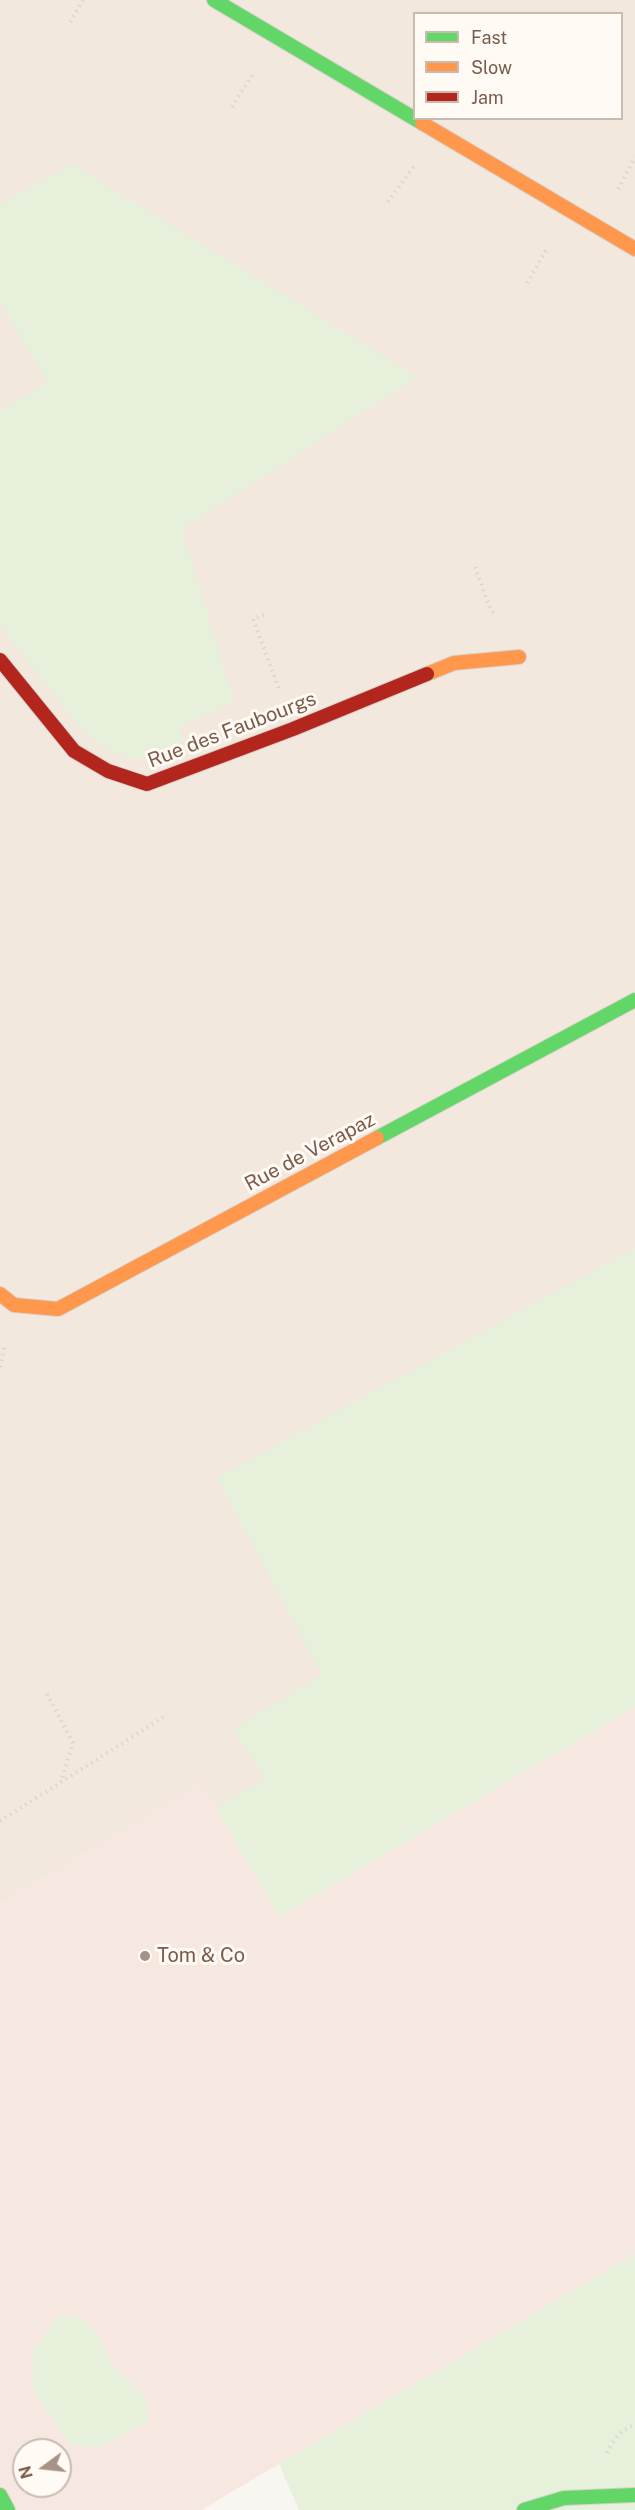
<!DOCTYPE html>
<style>
body{margin:0}
#map{position:relative;width:635px;height:2510px;overflow:hidden;background:#f9f5f0;font-family:"Public Sans",sans-serif}
canvas{display:block}
.legend{position:absolute;left:413px;top:12px;width:210px;height:108px;box-sizing:border-box;background:#fffaf3;border:2px solid #cabbb1;margin:0;padding:8px 10px;list-style:none;font-size:18px;color:#7a5c4d}
.legend li{display:flex;align-items:center;gap:12px;height:30px}
.legend b{width:30px;border:2px solid #cabbb1}
.north{position:absolute;left:12px;top:2438px;width:60px;height:60px;box-sizing:border-box;background:#fffaf3;border:2px solid #cabbb1;border-radius:50%;rotate:255deg;font-size:16px;font-weight:700;line-height:24px;text-align:center;color:#7a5c4d}
.north::after{content:'';display:block;margin:auto;width:21px;height:27px;background:#a69286;clip-path:polygon(50% 0,100% 100%,50% 72%,0 100%)}
</style>
<div id="map">
<canvas width="635" height="2510"></canvas>
<ul class="legend">
<li><b style="height:8px;background:#63d668"></b>Fast</li>
<li><b style="height:8px;background:#ff974d"></b>Slow</li>
<li><b style="height:8px;background:#b3261e"></b>Jam</li>
</ul>
<div class="north">N</div>
</div>
<script>
const g = document.querySelector('canvas').getContext('2d');
g.lineJoin = 'round';
function fillPath(path, color) { g.fillStyle = color; g.fill(path, 'evenodd'); }
function strokePath(path, color, width, dash) { g.strokeStyle = color; g.lineWidth = width; g.lineCap = dash ? 'butt' : 'round'; g.setLineDash(dash || []); g.stroke(path); }
function drawText(font, color, halo, rows, align = 'center') {
  g.font = font + ' "Public Sans",sans-serif'; g.lineWidth = 6; g.setLineDash([]); g.textBaseline = 'middle'; g.strokeStyle = halo; g.fillStyle = color; for (const [text, x, y, turn = 0] of rows) {
    g.save(); g.translate(x, y); g.rotate((+turn || 0) * Math.PI / 180); g.textAlign = isNaN(turn) ? turn : align; if (halo) g.strokeText(text, 0, 0); g.fillText(text, 0, 0); g.restore();
  }
}
fillPath(new Path2D(`
 M 0,0 L 635,0 L 635,1558 L 216,1808 L 201,1783 L 0,1904 ZM 414,14 L 622,14 L 622,118 L 414,118 Z`), '#f2e8de');
fillPath(new Path2D(`
 M 635,1558 L 635,2254 L 201,2510 L 8,2510 L 0,2495 L 0,1904 L 202,1782 L 217,1808 ZM 24,2450 L 60,2450 L 60,2486 L 24,2486 Z`), '#f6e8e1');
fillPath(new Path2D(`
 M 72,164 L 418,377 L 182,529 L 234,702 L 179,727 L 184,741 L 136,760 L 112,753 L 87,736 L 0,627 L 0,411 L 47,382 L 0,301 L 0,204 Z
 M 635,1248 L 635,1707 L 279,1917 L 216,1808 L 264,1778 L 234,1729 L 322,1674 L 216,1478 Z
 M 635,2254 L 635,2510 L 299,2510 L 279,2464 Z
 M 60,2315 L 85,2320 L 100,2339 L 113,2365 L 146,2396 L 148,2422 L 99,2448 L 71,2445 L 33,2390 L 33,2350 Z`), '#e7f0db');
const fast = new Path2D(`
 M 214,0 L 422,123
 M 377,1138 L 635,1000
 M 0,2495 L 8,2510
 M 524,2510 L 564,2498 L 635,2495`);
const slow = new Path2D(`
 M 422,123 L 635,249
 M 427,674 L 454,663 L 519,657
 M 0,1294 L 14,1305 L 58,1309 L 377,1138`);
const jam = new Path2D(`
 M 0,660 L 74,751 L 108,771 L 147,784 L 293,729 L 427,674`);
strokePath(fast, '#d9d2cb', 16);
strokePath(slow, '#d9d2cb', 16);
strokePath(jam, '#d9d2cb', 16);
strokePath(new Path2D(`
 M 70,22 L 83,0
 M 232,107 L 254,72
 M 618,189 L 635,157
 M 388,202 L 414,166
 M 527,283 L 548,247
 M 475,567 L 488,603 L 495,616
 M 264,615 L 253,619 L 279,689
 M 0,1367 L 5,1344
 M 47,1694 L 73,1743 L 62,1779
 M 0,1821 L 165,1716
 M 607,2453 C 612,2441 623,2428 635,2425`), '#dcd5d0', 4, [1.5, 4.5]);
strokePath(fast, '#63d668', 14);
strokePath(slow, '#ff974d', 14);
strokePath(jam, '#b3261e', 14);
for (const [x, y, r, color] of [
 [145,1956,6,"#a69286"]
]) { const dot = new Path2D(); dot.arc(x, y, r, 0, 2 * Math.PI); g.fillStyle = color; g.fill(dot); strokePath(dot, '#fffaf3', 2); }
drawText('20px', '#7a5c4d', '#fffaf3', [
 ["Rue des Faubourgs",232,730,-21],
 ["Rue de Verapaz",310,1152,-28]
]);
drawText('20px', '#7a5c4d', '#fffaf3', [
 ["Tom & Co",157,1956]
], 'left');
</script>
